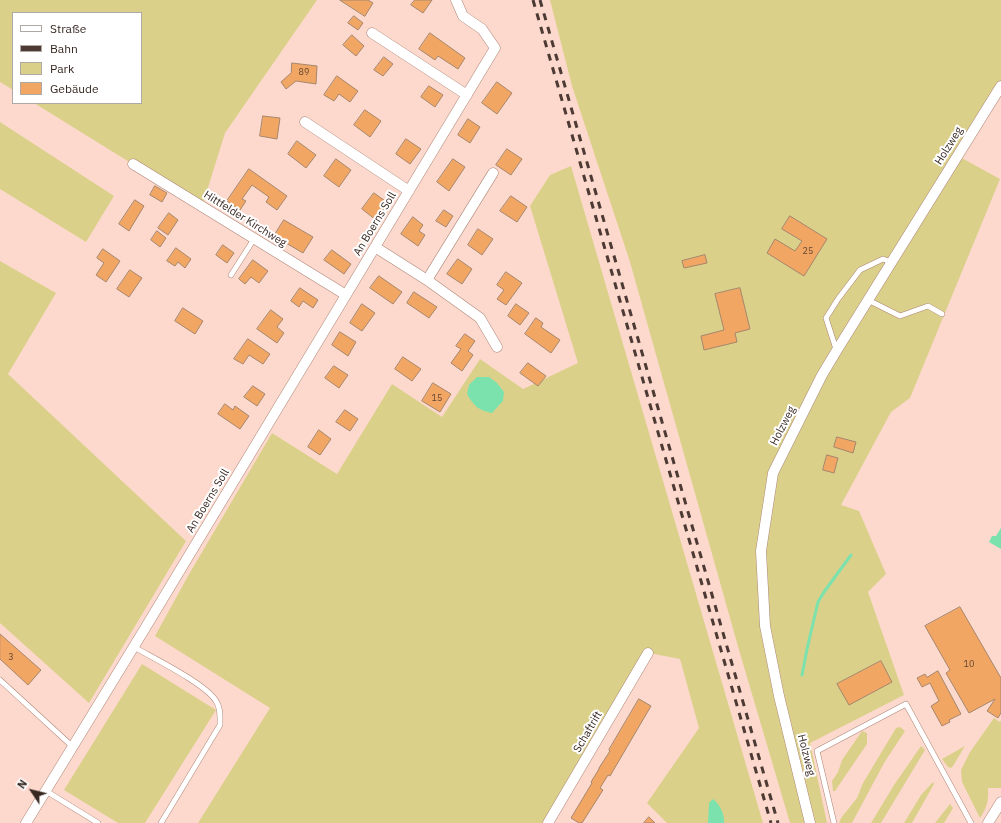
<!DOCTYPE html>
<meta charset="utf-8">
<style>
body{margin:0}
#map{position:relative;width:1001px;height:823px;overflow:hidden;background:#fdd9cd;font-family:"IBM Plex Sans",sans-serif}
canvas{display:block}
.legend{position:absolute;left:12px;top:12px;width:130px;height:92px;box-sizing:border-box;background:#fff;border:1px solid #afa9a6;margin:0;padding:5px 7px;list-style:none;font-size:12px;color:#372721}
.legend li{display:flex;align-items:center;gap:8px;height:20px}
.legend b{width:20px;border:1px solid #afa9a6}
.north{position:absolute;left:12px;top:771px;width:40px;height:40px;-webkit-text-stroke:3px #fff;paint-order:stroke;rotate:305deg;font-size:11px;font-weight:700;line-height:16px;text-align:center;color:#372721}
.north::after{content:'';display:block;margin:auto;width:14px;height:18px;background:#372721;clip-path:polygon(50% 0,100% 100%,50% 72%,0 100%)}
</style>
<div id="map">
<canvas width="1001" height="823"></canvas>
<ul class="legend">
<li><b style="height:5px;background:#fff"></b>Straße</li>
<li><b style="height:5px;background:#4d3a34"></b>Bahn</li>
<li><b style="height:11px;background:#dbd08a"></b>Park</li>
<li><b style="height:11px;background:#f1a664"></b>Gebäude</li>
</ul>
<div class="north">N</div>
</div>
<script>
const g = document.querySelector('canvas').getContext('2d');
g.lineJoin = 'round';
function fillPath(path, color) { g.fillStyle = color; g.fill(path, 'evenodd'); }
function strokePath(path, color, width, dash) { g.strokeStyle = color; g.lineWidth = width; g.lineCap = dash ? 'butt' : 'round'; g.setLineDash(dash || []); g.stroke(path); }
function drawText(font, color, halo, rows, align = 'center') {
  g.font = font + ' "IBM Plex Sans",sans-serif'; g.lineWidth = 4; g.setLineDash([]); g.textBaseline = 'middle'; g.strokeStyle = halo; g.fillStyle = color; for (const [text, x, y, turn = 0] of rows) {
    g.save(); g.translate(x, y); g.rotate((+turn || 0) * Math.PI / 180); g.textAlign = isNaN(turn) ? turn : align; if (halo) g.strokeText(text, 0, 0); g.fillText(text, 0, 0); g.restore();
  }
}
fillPath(new Path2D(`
 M 0,0 L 317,0 L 225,133 L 202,207 L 34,103 L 141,103 L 141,13 L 13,13 L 13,90 L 0,82 Z
 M 550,0 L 1001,0 L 1001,86 L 958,156 L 1000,179 L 910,398 L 891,412 L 841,505 L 859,511 L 886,574 L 868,592 L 904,695 L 810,743 L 827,823 L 790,823 L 739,650 L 630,262 L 572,86 Z
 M 0,122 L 114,196 L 86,242 L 0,189 Z
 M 571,166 L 763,823 L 667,823 L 647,803 L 699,728 L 680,659 L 649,653 L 548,823 L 198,823 L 270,708 L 155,636 L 188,576 L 272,433 L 337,474 L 392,384 L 442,417 L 480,359 L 523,389 L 578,363 L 530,206 L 550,175 Z
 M 0,261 L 56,293 L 8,374 L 186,541 L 89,703 L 0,623 Z
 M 142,664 L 216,710 L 145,823 L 118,823 L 64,790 Z
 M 994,718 L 1000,722 L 1001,720 L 1001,788 L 988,788 C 989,800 987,808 980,818 L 962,782 L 961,770 L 970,752 Z
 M 900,727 L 905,731 L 884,763 L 852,823 L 839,823 L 841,818 L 857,798 L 863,783 L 896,728 Z
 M 862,731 L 867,733 L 867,744 L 835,791 L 833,791 L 832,781 L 838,772 L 842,760 Z
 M 921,746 L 925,750 L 881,823 L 871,823 L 894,785 Z
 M 965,746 L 953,766 L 951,768 L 948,767 L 942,759 Z
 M 933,782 L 934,784 L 912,823 L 904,823 L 921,795 Z
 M 950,804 L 953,808 L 944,823 L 935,823 Z`), '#dbd08a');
fillPath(new Path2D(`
 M 477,377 L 489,377 L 497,383 L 504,392 L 503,401 L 492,413 C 478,410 474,406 467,394 L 469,385 Z
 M 1001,528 L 1001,549 L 989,542 L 992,536 L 996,536 Z
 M 713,799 C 720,804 725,815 724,823 L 708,823 L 709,803 Z`), '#7be2ae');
strokePath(new Path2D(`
 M 802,675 L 807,649 L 818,602 L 824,592 L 851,555`), '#7be2ae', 3);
const building = new Path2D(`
 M 340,0 L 368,0 L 373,3 L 365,16 Z
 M 415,0 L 432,0 L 423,13 L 411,5 Z
 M 354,16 L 363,23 L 358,30 L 348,23 Z
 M 430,33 L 465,58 L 458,69 L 438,56 L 435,60 L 419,49 Z
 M 352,35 L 364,46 L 356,56 L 343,45 Z
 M 384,57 L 393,64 L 383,76 L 374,70 Z
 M 292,63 L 317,66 L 316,84 L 296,81 L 286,89 L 281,82 L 291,73 Z
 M 337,76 L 358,91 L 350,102 L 339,94 L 334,101 L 324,95 Z
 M 497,82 L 512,93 L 497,114 L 482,103 Z
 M 429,86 L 443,95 L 435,107 L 421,97 Z
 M 365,110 L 381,121 L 370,137 L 354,125 Z
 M 263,116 L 280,118 L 277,139 L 260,136 Z
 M 468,119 L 480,127 L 470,143 L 458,135 Z
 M 406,139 L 421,149 L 410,164 L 396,154 Z
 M 297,141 L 316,155 L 306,168 L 288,154 Z
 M 507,149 L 522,159 L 511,175 L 496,165 Z
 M 336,159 L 351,170 L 339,187 L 324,176 Z
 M 453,159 L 465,167 L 449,191 L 437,182 Z
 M 249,169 L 287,196 L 277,210 L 266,202 L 269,197 L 252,185 L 242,199 L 246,201 L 240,210 L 227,201 Z
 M 155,186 L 167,193 L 162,202 L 150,195 Z
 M 374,193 L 388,203 L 376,220 L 362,209 Z
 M 511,196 L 527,207 L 517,222 L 500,211 Z
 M 135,200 L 144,206 L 129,231 L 119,224 Z
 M 444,210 L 453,216 L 446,227 L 436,221 Z
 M 169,213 L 178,220 L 168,235 L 158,228 Z
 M 790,216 L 827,239 L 804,276 L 767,253 L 775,239 L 795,251 L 802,241 L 782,229 Z
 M 413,217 L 423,225 L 419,231 L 425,235 L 418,246 L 401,234 Z
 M 284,220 L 313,237 L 303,253 L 274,236 Z
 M 478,229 L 493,239 L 482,255 L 468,245 Z
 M 157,231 L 166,238 L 160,247 L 151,240 Z
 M 223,245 L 234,253 L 227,263 L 216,255 Z
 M 176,248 L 191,259 L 185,268 L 178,262 L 175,266 L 167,261 Z
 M 103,249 L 120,261 L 106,282 L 96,275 L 104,263 L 97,258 Z
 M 332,250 L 351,264 L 344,274 L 324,260 Z
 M 705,255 L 707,263 L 684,268 L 682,261 Z
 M 458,259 L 472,269 L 462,284 L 447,274 Z
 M 253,260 L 268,271 L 259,283 L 251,277 L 245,284 L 239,279 Z
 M 130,270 L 142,278 L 129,297 L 117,289 Z
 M 506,272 L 522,283 L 506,305 L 497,299 L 504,290 L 497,285 Z
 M 379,276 L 402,292 L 393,304 L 370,288 Z
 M 300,288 L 318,300 L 313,308 L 303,301 L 299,307 L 291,301 Z
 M 740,288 L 750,329 L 735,333 L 737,342 L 704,350 L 701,336 L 724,330 L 715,294 Z
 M 414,292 L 437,307 L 429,318 L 407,303 Z
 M 362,304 L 375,313 L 362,331 L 350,323 Z
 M 516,304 L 529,313 L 520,325 L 508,316 Z
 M 183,308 L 203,321 L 195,334 L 175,321 Z
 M 271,310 L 283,319 L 277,327 L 284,333 L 277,343 L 257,329 Z
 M 536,318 L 543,323 L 541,327 L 560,340 L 551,353 L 525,334 Z
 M 340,332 L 356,342 L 348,356 L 332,345 Z
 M 465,334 L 475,341 L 468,351 L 473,355 L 462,371 L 451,363 L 461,349 L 456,346 Z
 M 248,339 L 270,354 L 263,364 L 249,355 L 243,364 L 234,359 Z
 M 403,357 L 421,369 L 412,381 L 395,369 Z
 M 528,363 L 546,376 L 538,386 L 520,373 Z
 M 334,366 L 348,375 L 339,388 L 325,378 Z
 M 433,383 L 451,394 L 440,412 L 422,401 Z
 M 253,386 L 265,394 L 257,406 L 244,397 Z
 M 225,404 L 233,410 L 235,406 L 249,416 L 240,429 L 218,414 Z
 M 345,410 L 358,419 L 350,431 L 336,422 Z
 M 319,430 L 331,439 L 320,455 L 308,447 Z
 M 837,437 L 856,442 L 853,453 L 834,447 Z
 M 827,455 L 838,458 L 834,473 L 823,470 Z
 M 960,607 L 1001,678 L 1001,713 L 998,718 L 987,711 L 995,699 L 969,713 L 946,673 L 950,670 L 925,626 Z
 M 0,634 L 41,670 L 28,685 L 0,659 Z
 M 881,661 L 892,682 L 849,705 L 837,684 Z
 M 938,671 L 961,714 L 949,720 L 950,722 L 942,726 L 931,706 L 939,701 L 930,683 L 922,687 L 917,678 L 925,674 L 927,677 Z
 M 639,699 L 651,706 L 610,776 L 608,775 L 600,788 L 603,790 L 582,823 L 579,823 L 571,818 L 592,783 L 591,782 L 599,769 L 599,768 L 610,751 L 609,750 Z
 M 649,817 L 655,823 L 644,823 Z`);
fillPath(building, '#f1a664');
strokePath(building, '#a6866c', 1);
const lane = new Path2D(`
 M 231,275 L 254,239
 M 868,300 L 900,316 L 928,306 L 942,314
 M 836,349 L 826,318 L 838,299 L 860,270 L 883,259 L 891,262
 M 134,647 C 153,658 206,684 216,701 C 221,708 220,717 220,725 L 161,823
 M 0,680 L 73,747
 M 46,791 L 98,823
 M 834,823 L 817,751 L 906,704 L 971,823`);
const street = new Path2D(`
 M 372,33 L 467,95
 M 305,122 L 409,191
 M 133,164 L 346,295
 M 375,247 L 427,280 L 480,318 L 497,347
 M 427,280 L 493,173
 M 26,823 L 144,630 L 495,48 L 482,29 L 463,16 L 456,0
 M 548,823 L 648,653
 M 810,823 L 779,696 L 765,626 L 761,551 L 773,473 L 822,375 L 837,350 L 1001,86
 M 988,823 L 1001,802`);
strokePath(lane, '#ad8577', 6);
strokePath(street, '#ad8577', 11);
strokePath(lane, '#fff', 5);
strokePath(street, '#fff', 10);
strokePath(new Path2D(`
 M 533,0 L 771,823
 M 540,0 L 778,823`), '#4d3a34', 3, [7, 7]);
drawText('9px', '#664732', null, [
 ["89",304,72],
 ["25",808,251],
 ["15",437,398],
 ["3",11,657],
 ["10",969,664]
]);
drawText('11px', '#372721', '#fff', [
 ["Holzweg",949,146,-58],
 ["Hittfelder Kirchweg",245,219,32],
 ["An Boerns Soll",375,224,-59],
 ["Holzweg",783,426,-63],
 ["An Boerns Soll",208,501,-59],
 ["Schaftrift",588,732,-60],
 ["Holzweg",806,755,76]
]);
</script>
